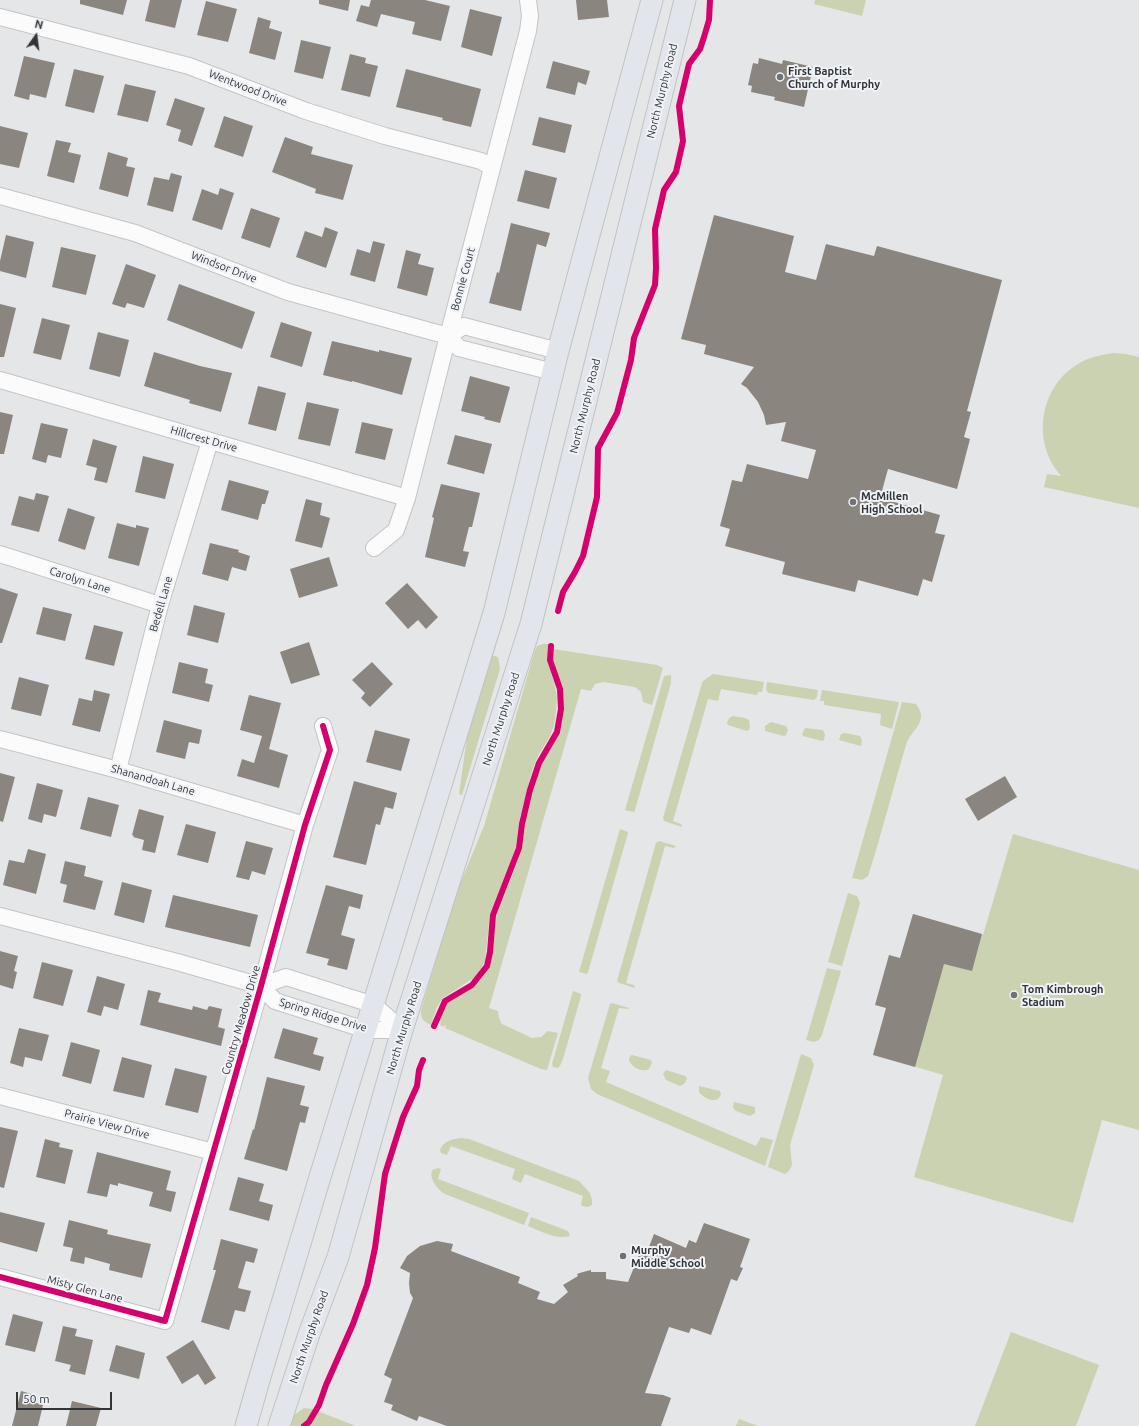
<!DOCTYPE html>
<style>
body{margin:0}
#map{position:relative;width:1139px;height:1426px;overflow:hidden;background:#e4e6e8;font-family:Ubuntu,sans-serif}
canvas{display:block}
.north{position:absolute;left:16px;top:16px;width:40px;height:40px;-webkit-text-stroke:3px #eff3f8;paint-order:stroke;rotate:14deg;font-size:11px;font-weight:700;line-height:16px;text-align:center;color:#323436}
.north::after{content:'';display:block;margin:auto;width:14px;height:18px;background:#323436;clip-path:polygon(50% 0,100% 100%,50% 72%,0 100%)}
.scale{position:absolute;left:16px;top:1392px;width:96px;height:18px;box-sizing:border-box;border:2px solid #323436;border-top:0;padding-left:5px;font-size:12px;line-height:14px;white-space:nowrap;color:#323436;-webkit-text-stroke:3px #eff3f8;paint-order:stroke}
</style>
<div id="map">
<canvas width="1139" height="1426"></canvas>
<div class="north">N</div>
<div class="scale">50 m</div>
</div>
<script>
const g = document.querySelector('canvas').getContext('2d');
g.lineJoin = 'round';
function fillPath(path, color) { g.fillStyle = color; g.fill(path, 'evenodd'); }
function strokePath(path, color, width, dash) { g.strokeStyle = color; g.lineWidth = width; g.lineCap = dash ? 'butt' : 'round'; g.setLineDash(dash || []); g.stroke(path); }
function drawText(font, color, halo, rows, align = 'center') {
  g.font = font + ' Ubuntu,sans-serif'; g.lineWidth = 4; g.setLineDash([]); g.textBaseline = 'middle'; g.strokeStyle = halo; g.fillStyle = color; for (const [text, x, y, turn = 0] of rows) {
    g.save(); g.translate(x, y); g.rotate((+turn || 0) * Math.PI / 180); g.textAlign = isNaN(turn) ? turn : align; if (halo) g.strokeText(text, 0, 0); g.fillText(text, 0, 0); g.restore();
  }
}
fillPath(new Path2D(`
 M 815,0 L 866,0 L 862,16 L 814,4 Z
 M 1114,353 L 1126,354 L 1139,357 L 1139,508 L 1044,487 L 1047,474 L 1061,476 C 1056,470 1051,463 1048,455 C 1035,422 1047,382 1078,364 C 1089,357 1101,355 1114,353 Z
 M 543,644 L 548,644 L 547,661 L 554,682 L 557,697 L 556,712 L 554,726 L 550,736 L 538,756 L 532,771 L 520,818 L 516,846 L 508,870 L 490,914 L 485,960 L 482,967 L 475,977 L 443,998 L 437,1007 L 431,1025 C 424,1022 420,1018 421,1010 L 455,896 L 484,826 L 535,650 L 537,646 Z
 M 553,649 L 657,665 L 663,668 L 652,705 L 643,702 L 641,692 L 635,687 L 603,682 L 595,684 L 591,691 L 581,689 L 489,1008 L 498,1011 L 499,1018 L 502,1024 L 532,1038 L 541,1037 L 548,1031 L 558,1033 L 547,1070 L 541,1069 L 445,1028 L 446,1026 L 444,1025 L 444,1027 L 440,1025 L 441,1022 L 438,1021 L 447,1003 L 480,981 L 487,970 L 491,961 L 495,924 L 498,910 L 513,874 L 521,850 L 526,820 L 539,768 L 558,731 L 561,721 L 563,707 L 563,695 L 553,664 Z
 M 491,655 L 498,657 L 500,669 L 462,795 L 459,794 L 470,716 Z
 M 713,674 L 764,682 L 762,692 L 758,692 L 757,695 L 721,689 L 718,701 L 708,699 L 673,821 L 681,824 L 682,827 L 664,821 L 663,818 L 702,683 L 703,681 Z
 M 671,675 L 671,683 L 635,810 L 634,812 L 625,810 L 664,676 Z
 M 767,682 L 818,690 L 817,697 L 814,700 L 769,693 L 766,690 Z
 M 822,690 L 899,702 L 892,729 L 880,725 L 881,714 L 824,705 L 824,701 L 820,701 Z
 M 902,702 L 916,704 C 930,722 911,729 906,745 C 893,788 882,833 868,876 L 862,880 L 852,878 Z
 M 733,716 L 745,718 L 749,720 L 750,726 L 749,730 L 747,731 L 728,725 L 727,723 L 729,718 Z
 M 771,722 L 786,726 L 788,730 L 786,735 L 784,736 L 765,731 L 765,726 Z
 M 805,728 L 823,730 L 825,735 L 824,740 L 822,741 L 803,736 L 802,734 Z
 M 845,733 L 860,736 L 862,740 L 861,746 L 839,740 L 841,734 Z
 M 620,829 L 628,832 L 628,833 L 588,972 L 587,974 L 579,972 Z
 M 1013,834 L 1139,870 L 1139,1130 L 1102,1120 L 1073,1223 L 914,1177 L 943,1075 L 873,1054 L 913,914 L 983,935 Z
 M 659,841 L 676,846 L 674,848 L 665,846 L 626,983 L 634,985 L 635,988 L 619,983 L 617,981 L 656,843 Z
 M 848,893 L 857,896 L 860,903 L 842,966 L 828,962 Z
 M 827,968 L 841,971 L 822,1035 L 819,1040 L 814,1042 L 806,1040 Z
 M 573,991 L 581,994 L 581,996 L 563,1059 L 561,1064 L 558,1068 L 553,1067 L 552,1064 Z
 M 612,1003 L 629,1008 L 628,1009 L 619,1008 L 601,1068 L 610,1071 L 606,1082 L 756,1146 L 761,1137 L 773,1140 L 765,1166 L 597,1094 L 591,1089 L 588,1078 L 610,1004 Z
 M 801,1054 L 811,1058 L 814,1065 L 790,1145 L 792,1165 L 789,1171 L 785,1174 L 768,1167 Z
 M 632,1055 L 651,1060 L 652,1063 L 649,1069 C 643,1073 631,1067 629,1060 L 630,1056 Z
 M 666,1070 L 685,1076 L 687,1078 L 685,1083 L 680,1086 L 666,1080 L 663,1074 Z
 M 699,1086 L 720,1091 L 721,1094 C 718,1105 704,1099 699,1092 Z
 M 734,1102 L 755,1107 L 755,1113 L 750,1116 L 736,1111 L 733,1108 Z
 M 461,1138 L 469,1139 L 579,1181 L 590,1193 L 592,1200 L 592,1205 L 588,1207 L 582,1206 L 581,1204 L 583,1196 L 525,1174 L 521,1183 L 512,1179 L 515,1169 L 451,1146 L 447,1155 L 441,1153 L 440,1150 C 443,1141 453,1139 461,1138 Z
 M 438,1168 L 441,1169 L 438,1179 L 529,1213 L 524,1225 L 445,1194 C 437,1189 429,1179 432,1170 Z
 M 531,1217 L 568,1231 L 570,1236 C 555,1240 541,1231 528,1226 Z
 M 1011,1332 L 1099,1365 L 1076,1426 L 975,1426 Z
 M 304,1408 L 312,1409 L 356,1426 L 289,1426 L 294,1415 Z
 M 739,1419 L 758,1426 L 736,1426 Z`), '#cad2b1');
fillPath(new Path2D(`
 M 80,0 L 127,0 L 123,15 L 80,4 Z
 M 150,0 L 182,0 L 175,28 L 145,21 Z
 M 319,0 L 350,0 L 348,11 L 319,4 Z
 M 371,0 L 425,0 L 450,6 L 441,41 L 412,34 L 415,22 L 381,14 L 377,27 L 356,21 L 361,5 L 369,7 Z
 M 576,0 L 607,0 L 609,17 L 578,20 Z
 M 206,1 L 237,9 L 228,42 L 197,35 Z
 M 470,9 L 502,17 L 492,56 L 461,47 Z
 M 258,17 L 271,21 L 269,28 L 282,32 L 275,60 L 249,53 Z
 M 301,40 L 331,47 L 323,79 L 294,72 Z
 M 350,54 L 366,58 L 365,63 L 378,66 L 370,97 L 341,90 Z
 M 24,56 L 55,63 L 46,98 L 30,94 L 29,100 L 14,96 Z
 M 759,58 L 782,64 L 783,60 L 813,67 L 804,107 L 774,100 L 775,97 L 751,92 L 752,86 L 748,85 L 753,63 L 758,64 Z
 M 553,61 L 590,71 L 586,85 L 578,82 L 575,95 L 546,88 Z
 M 74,69 L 104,76 L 94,113 L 65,106 Z
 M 406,69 L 481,89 L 471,127 L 442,120 L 443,118 L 396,107 Z
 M 125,84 L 156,91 L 148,122 L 117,115 Z
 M 175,98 L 205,108 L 192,146 L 178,141 L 181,130 L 166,125 Z
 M 224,116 L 253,126 L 243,157 L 214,147 Z
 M 539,117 L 572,125 L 565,153 L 532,145 Z
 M 0,126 L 28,133 L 19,168 L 0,164 Z
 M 285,137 L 313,147 L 311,154 L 353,165 L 343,200 L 315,193 L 316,189 L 272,172 Z
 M 56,140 L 71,143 L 68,152 L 81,155 L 74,183 L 47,176 Z
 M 108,152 L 128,158 L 126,166 L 135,168 L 128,197 L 99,189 Z
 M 525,170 L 557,178 L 549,209 L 517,201 Z
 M 171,173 L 182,176 L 173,212 L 147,205 L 154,177 L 169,180 Z
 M 220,188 L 234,193 L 222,230 L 192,220 L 202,189 L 218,195 Z
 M 251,208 L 280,218 L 270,248 L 241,238 Z
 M 714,215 L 794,236 L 785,272 L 816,280 L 826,244 L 874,256 L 877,246 L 1002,280 L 967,411 L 971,412 L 964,437 L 970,439 L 957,489 L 888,469 L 880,498 L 940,515 L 935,533 L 945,535 L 932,582 L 923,579 L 918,596 L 858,580 L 855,592 L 782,574 L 785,562 L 725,546 L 730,529 L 720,526 L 732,480 L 742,482 L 747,464 L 808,479 L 816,450 L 781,441 L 786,422 L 766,425 L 764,415 L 758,402 L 747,388 L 741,384 L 754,367 L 704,354 L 706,345 L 681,339 Z
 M 511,223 L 550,233 L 546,247 L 537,244 L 521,311 L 489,303 L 497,272 L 499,273 Z
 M 325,227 L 338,232 L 326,268 L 296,257 L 305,231 L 322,237 Z
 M 6,235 L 34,242 L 26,278 L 0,271 L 0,261 Z
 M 373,241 L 385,244 L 375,282 L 350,275 L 357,249 L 370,253 Z
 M 61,247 L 96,255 L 86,295 L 52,287 Z
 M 406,250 L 421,254 L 418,264 L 434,268 L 427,296 L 397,288 Z
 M 126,264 L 156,275 L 144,308 L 127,303 L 125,308 L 112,304 Z
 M 179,284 L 255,312 L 242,349 L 167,320 Z
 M 0,304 L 16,308 L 4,357 L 0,357 Z
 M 42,318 L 70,325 L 61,360 L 33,353 Z
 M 281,322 L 312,332 L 302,367 L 270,357 Z
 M 98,332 L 129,340 L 120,377 L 89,369 Z
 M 332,341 L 379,352 L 379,350 L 412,358 L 402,395 L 352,381 L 352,382 L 323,375 Z
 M 154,352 L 200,366 L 232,373 L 221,412 L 189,403 L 190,400 L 144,386 Z
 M 470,376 L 510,387 L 500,423 L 484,419 L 485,417 L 461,411 Z
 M 258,386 L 286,393 L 276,431 L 248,424 Z
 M 307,402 L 339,409 L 330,446 L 298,439 Z
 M 0,412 L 13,415 L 4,454 L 0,454 Z
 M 362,422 L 393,429 L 385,460 L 355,453 Z
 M 41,423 L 68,429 L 61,458 L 48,455 L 46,463 L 32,459 Z
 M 455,435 L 492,444 L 484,474 L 447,464 Z
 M 93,439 L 117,446 L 107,483 L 94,480 L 97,468 L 86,465 Z
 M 143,456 L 174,464 L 165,499 L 135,492 Z
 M 229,480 L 269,491 L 265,504 L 262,504 L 258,520 L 221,510 Z
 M 441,484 L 480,493 L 472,527 L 469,527 L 463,551 L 469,552 L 465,567 L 425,557 L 434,518 L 432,517 Z
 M 36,493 L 49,496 L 39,532 L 11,525 L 19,496 L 34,500 Z
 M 306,499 L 322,503 L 320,515 L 330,518 L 322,548 L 295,541 Z
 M 68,508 L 95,517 L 85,550 L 58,541 Z
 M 117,523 L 136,528 L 136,525 L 149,528 L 139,566 L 108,558 Z
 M 210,543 L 239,550 L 238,552 L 250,556 L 246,571 L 232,567 L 228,581 L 202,574 Z
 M 329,557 L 338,586 L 299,598 L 290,569 Z
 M 407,583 L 438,617 L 426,629 L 418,620 L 408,629 L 385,603 Z
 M 0,588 L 18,594 L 2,643 L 0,643 Z
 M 194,605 L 225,613 L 218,643 L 187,635 Z
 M 43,607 L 72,614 L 65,641 L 36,634 Z
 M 94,625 L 123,632 L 114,666 L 85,659 Z
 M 309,642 L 320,675 L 291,684 L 280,652 Z
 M 179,662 L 208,669 L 205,683 L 213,685 L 209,702 L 172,693 Z
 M 372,662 L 393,684 L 370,707 L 361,698 L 365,693 L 352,680 Z
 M 19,677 L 49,685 L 41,716 L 11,709 Z
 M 94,690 L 110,694 L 100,732 L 72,725 L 79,698 L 92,701 Z
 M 249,695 L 281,703 L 269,749 L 288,755 L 279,788 L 237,776 L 242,759 L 254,763 L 262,736 L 240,730 Z
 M 164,720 L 202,730 L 199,744 L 189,742 L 185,759 L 156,752 Z
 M 375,730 L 410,739 L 401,771 L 366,762 Z
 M 0,773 L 15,777 L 3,822 L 0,821 Z
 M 1005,776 L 1017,797 L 978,821 L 965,799 Z
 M 354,781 L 397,793 L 393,809 L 385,807 L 380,825 L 376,824 L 366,865 L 333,857 Z
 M 37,783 L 63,790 L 56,817 L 44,814 L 42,823 L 28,819 Z
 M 88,797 L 119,805 L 111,837 L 80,829 Z
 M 139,809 L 164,816 L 155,853 L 142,850 L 144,840 L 133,837 L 134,836 L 132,835 Z
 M 186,824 L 216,832 L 208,863 L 177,855 Z
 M 246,841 L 273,848 L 265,875 L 252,871 L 249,880 L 236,877 Z
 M 28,849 L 46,854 L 36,894 L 3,885 L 9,860 L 24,863 Z
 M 65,861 L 86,866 L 84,876 L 103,881 L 95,910 L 63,902 L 67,885 L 60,883 Z
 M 122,882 L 152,890 L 144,923 L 114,915 Z
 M 326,885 L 363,895 L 360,909 L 349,906 L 341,935 L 355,939 L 347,970 L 327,965 L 329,959 L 306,953 Z
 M 173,895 L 258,915 L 250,947 L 165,927 Z
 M 913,914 L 982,934 L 972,971 L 944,964 L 915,1067 L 873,1055 L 886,1008 L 875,1005 L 889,955 L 900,958 Z
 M 0,951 L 18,956 L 14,971 L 17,972 L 13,989 L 0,985 Z
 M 42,962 L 73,970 L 63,1006 L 33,998 Z
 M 97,976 L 125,984 L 118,1010 L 104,1006 L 101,1016 L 87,1012 Z
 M 148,990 L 161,993 L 158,1002 L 192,1010 L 193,1006 L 207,1010 L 209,1006 L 222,1009 L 218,1027 L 225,1029 L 221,1046 L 140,1025 Z
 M 19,1028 L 49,1035 L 42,1061 L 25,1057 L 23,1067 L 10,1063 Z
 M 283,1028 L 318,1038 L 313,1054 L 324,1057 L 320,1071 L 274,1058 Z
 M 71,1042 L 100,1050 L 91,1084 L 62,1076 Z
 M 122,1057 L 152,1065 L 144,1098 L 113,1091 Z
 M 175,1068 L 207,1076 L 198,1113 L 165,1105 Z
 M 267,1077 L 305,1086 L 300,1105 L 309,1107 L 305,1123 L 300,1122 L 287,1171 L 244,1159 L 253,1129 L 254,1130 Z
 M 0,1127 L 18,1131 L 4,1188 L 0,1187 Z
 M 45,1139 L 60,1143 L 59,1147 L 73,1150 L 65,1184 L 36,1177 Z
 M 97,1152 L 171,1171 L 166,1190 L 176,1192 L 171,1212 L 149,1206 L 153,1192 L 118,1183 L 118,1186 L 110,1184 L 107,1197 L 87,1193 Z
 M 238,1177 L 264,1184 L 259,1201 L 273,1205 L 269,1221 L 229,1210 Z
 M 0,1212 L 45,1223 L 37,1252 L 0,1242 Z
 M 69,1220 L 108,1230 L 107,1234 L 151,1244 L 142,1278 L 109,1270 L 110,1264 L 85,1257 L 84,1264 L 70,1261 L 73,1248 L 63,1246 Z
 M 704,1223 L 750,1239 L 740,1267 L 743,1268 L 737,1281 L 731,1279 L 711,1335 L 691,1328 L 689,1333 L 669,1327 L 645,1393 L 663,1395 L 671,1398 L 661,1426 L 447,1426 L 419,1416 L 417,1421 L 391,1410 L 393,1405 L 384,1402 L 392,1379 L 384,1375 L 413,1298 L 410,1293 L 409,1283 L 410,1273 L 400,1268 L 407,1256 L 420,1246 L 437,1241 L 453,1244 L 451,1251 L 520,1277 L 518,1283 L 540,1292 L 537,1299 L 554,1304 L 568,1292 L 563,1285 L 578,1276 L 577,1274 L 583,1272 L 591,1270 L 591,1272 L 606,1272 L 606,1279 L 628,1282 L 641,1250 L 647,1252 L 654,1234 L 686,1248 L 689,1240 L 696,1243 Z
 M 221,1239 L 258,1249 L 254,1263 L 246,1261 L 238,1288 L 251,1291 L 245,1312 L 235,1310 L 229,1330 L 201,1322 L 216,1270 L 213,1270 Z
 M 13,1314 L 43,1322 L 35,1352 L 5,1345 Z
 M 63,1326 L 77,1329 L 75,1336 L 93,1340 L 85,1375 L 69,1371 L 71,1365 L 55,1361 Z
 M 193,1340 L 216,1378 L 205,1385 L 198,1374 L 182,1384 L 166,1357 Z
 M 116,1345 L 145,1353 L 139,1379 L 109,1371 Z
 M 21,1391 L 35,1395 L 33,1402 L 43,1405 L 38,1426 L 12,1426 Z
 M 72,1401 L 101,1408 L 96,1426 L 66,1426 Z`), '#8b8580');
const minor = new Path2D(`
 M 0,17 L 189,66 L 306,111 L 385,136 L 481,161 L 492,168
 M 0,196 L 135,233 L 288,292 L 448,336 L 459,348 L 553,372
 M 448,336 L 464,326 L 558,351
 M 0,380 L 407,498
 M 374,548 L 396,530 L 407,498 L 448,336 L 528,31 L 530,16 L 528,0
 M 0,554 L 160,605
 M 0,739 L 118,770 L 305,825
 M 118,770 L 160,605 L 210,441
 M 0,916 L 177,962 L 261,986 L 275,1001 L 366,1030 L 402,1030
 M 261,986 L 286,977 L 374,1005 L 402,1030
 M 0,1096 L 213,1152
 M 0,1277 L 165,1321 L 261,986 L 305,825 L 330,750 L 323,726`);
const major = new Path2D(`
 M 246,1426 L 259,1380 L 320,1177 L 494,613 L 558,351 L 652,0
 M 279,1426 L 309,1334 L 338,1257 L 402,1030 L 531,624 L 685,0`);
strokePath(minor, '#c3c4c6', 18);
strokePath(major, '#c1c2c3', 23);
strokePath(minor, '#fbfbfc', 16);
strokePath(major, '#e2e5eb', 21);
strokePath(new Path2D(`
 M 558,611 L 563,592 L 575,572 L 583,556 L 597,497 L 598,448 L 617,413 L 631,360 L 634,338 L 655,285 L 656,268 L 655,229 L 664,190 L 676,172 L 683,141 L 679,106 L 689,64 L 700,49 L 704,37 L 709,20 L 710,0
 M 434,1026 L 445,1001 L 472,985 L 487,966 L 490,952 L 493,915 L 519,848 L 522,824 L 530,790 L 539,763 L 557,732 L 561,709 L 560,689 L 550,660 L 551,646
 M 0,1277 L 165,1321 L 261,986 L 305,825 L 330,750 L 323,726
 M 304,1426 L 309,1422 L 319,1405 L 326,1385 L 353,1324 L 367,1285 L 375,1248 L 385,1174 L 403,1117 L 417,1086 L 419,1070 L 423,1060`), '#d6006c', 6);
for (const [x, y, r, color] of [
 [780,77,4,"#707274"],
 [853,502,4,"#707274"],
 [1014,995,4,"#707274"],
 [623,1256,4,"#707274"]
]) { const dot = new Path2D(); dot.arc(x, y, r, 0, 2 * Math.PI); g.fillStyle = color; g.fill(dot); strokePath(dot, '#eff3f8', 1.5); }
drawText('bold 11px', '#323436', '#eff3f8', [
 ["First Baptist",788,71],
 ["Church of Murphy",788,84],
 ["McMillen",861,496],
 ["High School",861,509],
 ["Tom Kimbrough",1022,989],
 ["Stadium",1022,1002],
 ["Murphy",631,1250],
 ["Middle School",631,1263]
], 'left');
drawText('11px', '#323436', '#eff3f8', [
 ["Wentwood Drive",248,88,21],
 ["North Murphy Road",662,91,-76],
 ["Windsor Drive",224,267,21],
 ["Bonnie Court",463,279,-75],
 ["North Murphy Road",585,406,-76],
 ["Hillcrest Drive",204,439,16],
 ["Carolyn Lane",80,580,18],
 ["Bedell Lane",161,604,-74],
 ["North Murphy Road",501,719,-72],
 ["Shanandoah Lane",153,780,16],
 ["Spring Ridge Drive",323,1015,17],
 ["Country Meadow Drive",241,1020,-74],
 ["North Murphy Road",404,1028,-73],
 ["Prairie View Drive",107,1124,15],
 ["Misty Glen Lane",85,1289,15],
 ["North Murphy Road",309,1337,-71]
]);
</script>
